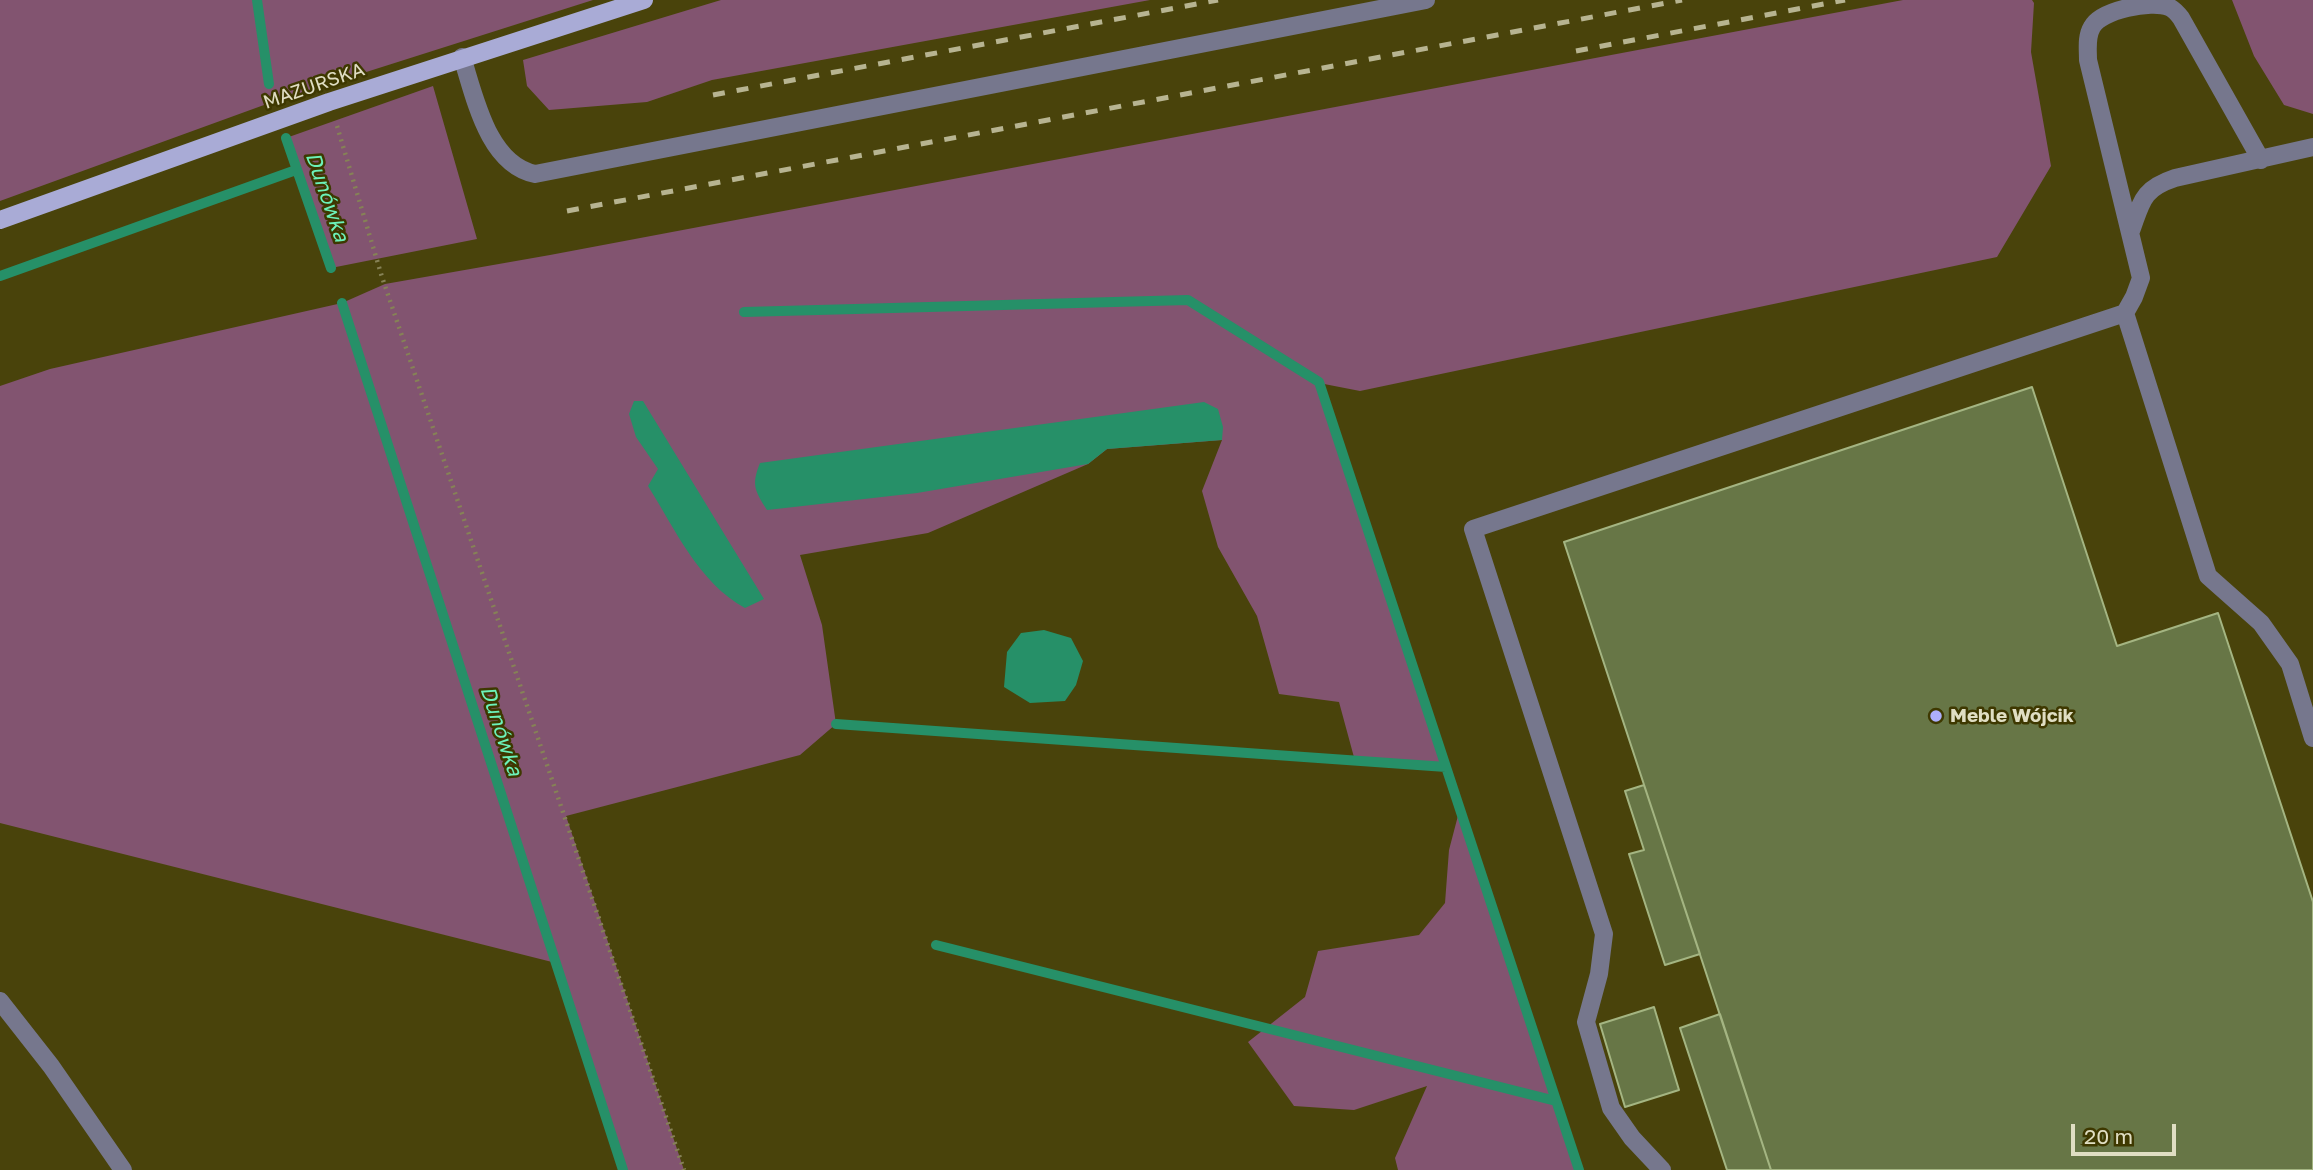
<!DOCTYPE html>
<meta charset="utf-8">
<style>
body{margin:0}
#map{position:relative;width:2313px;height:1170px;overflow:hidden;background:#49430b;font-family:"Golos Text",sans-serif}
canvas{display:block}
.scale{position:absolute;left:2071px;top:1124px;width:105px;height:32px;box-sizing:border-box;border:4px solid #e0dec3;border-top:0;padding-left:9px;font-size:21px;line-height:24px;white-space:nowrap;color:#e0dec3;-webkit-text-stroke:5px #3e3800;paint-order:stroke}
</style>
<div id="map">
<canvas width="2313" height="1170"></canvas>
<div class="scale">20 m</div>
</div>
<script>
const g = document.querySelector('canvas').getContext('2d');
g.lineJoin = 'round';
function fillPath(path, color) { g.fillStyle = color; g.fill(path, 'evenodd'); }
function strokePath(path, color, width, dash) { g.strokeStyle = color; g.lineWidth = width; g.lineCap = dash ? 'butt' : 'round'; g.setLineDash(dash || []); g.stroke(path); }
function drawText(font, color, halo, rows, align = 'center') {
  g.font = font + ' "Golos Text",sans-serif'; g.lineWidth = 5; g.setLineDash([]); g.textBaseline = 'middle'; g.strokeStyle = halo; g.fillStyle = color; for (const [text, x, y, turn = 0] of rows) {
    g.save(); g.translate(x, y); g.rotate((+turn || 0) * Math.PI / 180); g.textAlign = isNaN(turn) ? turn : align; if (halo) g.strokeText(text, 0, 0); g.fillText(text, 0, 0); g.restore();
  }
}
fillPath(new Path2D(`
 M 0,0 L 593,0 L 275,101 L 0,201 Z
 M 721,0 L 1150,0 L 712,80 L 647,102 L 549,110 L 527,86 L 523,60 Z
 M 1903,0 L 2032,0 L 2034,3 L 2031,52 L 2051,166 L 1997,257 L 1360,391 L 1319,383 L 1446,767 L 1355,761 L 1339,702 L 1279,694 L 1257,616 L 1218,547 L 1202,491 L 1222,440 L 1107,449 L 1088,464 L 928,533 L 800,555 L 822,625 L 836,724 L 800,755 L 566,816 L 684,1170 L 623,1170 L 556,963 L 0,823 L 0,386 L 50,369 L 342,303 L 385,284 L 550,255 Z
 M 2232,0 L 2313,0 L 2313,114 L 2284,105 L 2254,56 Z
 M 433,86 L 477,239 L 331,268 L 286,138 Z
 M 1460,808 L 1579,1170 L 1398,1170 L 1395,1158 L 1427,1086 L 1354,1110 L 1294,1106 L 1248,1042 L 1305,997 L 1318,951 L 1419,935 L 1445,903 L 1449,850 Z`), '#825470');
fillPath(new Path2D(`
 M 634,401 L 643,401 L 764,599 L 745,608 C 699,583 675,529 648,486 L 658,469 L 636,437 L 629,414 Z
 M 1204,402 L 1218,409 L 1223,427 L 1222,440 L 1107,449 L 1088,464 L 917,493 L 785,508 L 767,510 C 755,491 751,485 760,463 Z
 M 1044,630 L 1071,638 L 1083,661 L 1076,685 L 1065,701 L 1030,703 L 1004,687 L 1007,652 L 1021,633 Z`), '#269068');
strokePath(new Path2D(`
 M 257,0 L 269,84
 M 286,138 L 331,268
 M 0,276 L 296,170
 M 342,303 L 623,1170
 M 744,312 L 1188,300 L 1319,382 L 1579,1170
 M 836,724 L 1446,767
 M 936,945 L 1556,1101`), '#269068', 10);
const building = new Path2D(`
 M 2032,387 L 2117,646 L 2218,613 L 2313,902 L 2313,1170 L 1771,1170 L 1564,542 Z
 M 1644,785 L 1700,954 L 1665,965 L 1629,854 L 1644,850 L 1625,791 Z
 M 1654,1007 L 1679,1090 L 1625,1107 L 1600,1024 Z
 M 1720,1014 L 1771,1170 L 1727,1170 L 1680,1028 Z`);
fillPath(building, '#677646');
strokePath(building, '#a4b582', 2);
strokePath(new Path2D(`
 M 337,126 L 382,277 L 684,1170`), '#868256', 4.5, [2, 5]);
strokePath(new Path2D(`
 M 462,57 C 475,98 488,164 535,174 L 1426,0
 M 2131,231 C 2142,201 2142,189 2175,178 L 2313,147
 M 2125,313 L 2208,576 L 2261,623 L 2290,664 L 2313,738
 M 0,1001 L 51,1066 L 123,1170
 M 1662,1170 L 1632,1138 L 1611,1108 L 1586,1022 L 1599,974 L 1604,934 L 1473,529 L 2125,313 L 2134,297 L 2141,278 L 2088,60 C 2088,49 2086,37 2092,27 C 2101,10 2151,0 2169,7 C 2173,9 2178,14 2181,18 L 2261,160`), '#76778d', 18);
strokePath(new Path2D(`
 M 0,220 L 329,102 L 644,0`), '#a9abd6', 18);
strokePath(new Path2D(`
 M 1576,51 L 1845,0
 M 713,95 L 1218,0
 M 567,211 L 1682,0`), '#b7b491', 5, [12, 12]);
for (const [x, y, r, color] of [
 [1936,716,7,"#adaffb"]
]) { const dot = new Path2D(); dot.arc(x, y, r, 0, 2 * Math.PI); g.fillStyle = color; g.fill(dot); strokePath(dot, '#3e3800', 2.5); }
drawText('19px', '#e0dec3', '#3e3800', [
 ["MAZURSKA",314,86,-19]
]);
drawText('bold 19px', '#e0dec3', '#3e3800', [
 ["Meble Wójcik",1950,716]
], 'left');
drawText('italic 21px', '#6cf2b9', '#3e3800', [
 ["Dunówka",327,197,71],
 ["Dunówka",501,731,72]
]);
</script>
